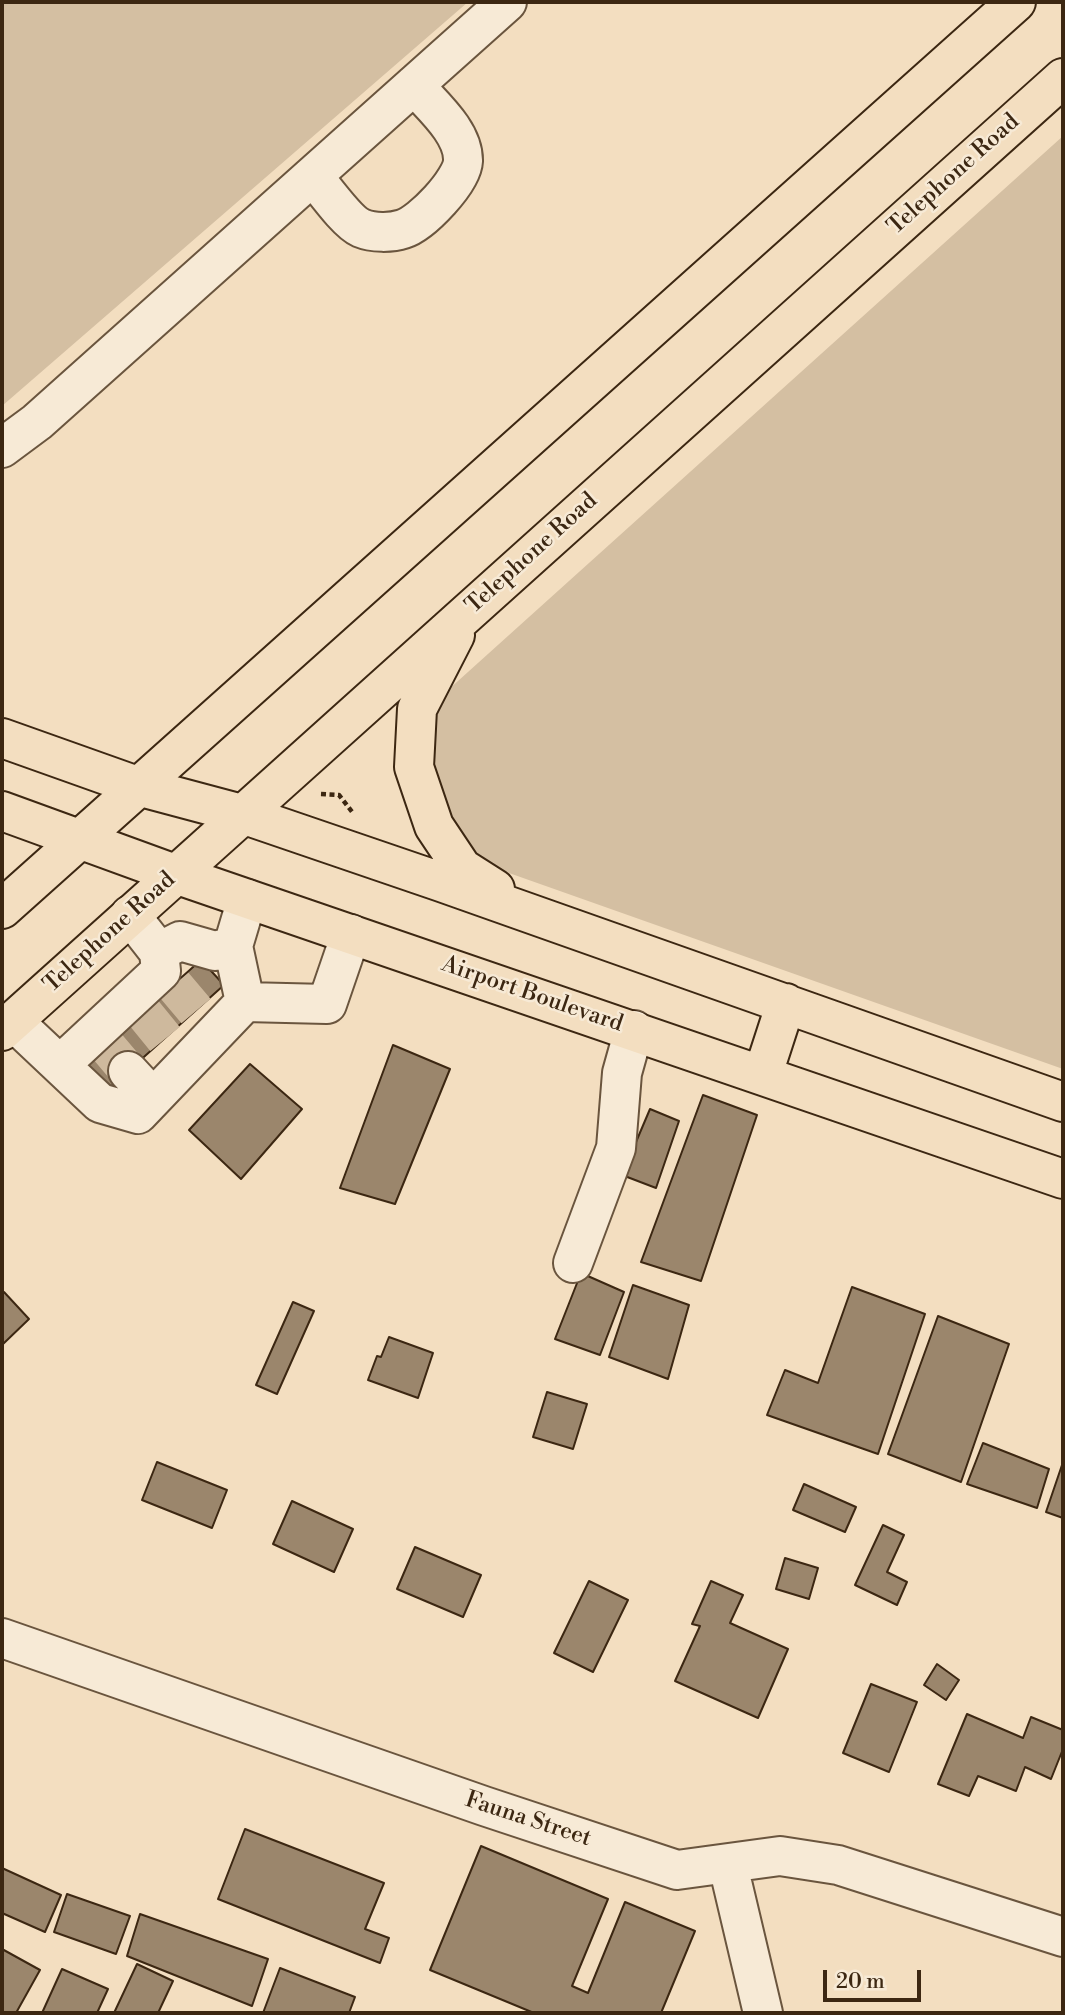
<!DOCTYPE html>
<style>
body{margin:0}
#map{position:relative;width:1065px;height:2015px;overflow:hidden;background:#f3dec0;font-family:"Libre Bodoni",serif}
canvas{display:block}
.frame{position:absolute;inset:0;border:4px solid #3c2712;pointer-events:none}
.scale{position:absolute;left:823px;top:1970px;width:98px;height:32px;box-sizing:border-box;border:4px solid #3c2712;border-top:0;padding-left:9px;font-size:21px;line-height:24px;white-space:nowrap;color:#3c2712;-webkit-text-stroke:5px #f7ead6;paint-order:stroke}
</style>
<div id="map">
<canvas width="1065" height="2015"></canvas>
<div class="frame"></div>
<div class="scale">20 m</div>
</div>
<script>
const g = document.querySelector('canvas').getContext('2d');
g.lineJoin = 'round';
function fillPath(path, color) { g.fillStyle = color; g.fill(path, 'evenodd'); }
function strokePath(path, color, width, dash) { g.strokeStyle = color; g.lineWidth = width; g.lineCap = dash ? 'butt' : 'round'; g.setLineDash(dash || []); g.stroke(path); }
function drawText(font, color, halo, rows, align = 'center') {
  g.font = font + ' "Libre Bodoni",serif'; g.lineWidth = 5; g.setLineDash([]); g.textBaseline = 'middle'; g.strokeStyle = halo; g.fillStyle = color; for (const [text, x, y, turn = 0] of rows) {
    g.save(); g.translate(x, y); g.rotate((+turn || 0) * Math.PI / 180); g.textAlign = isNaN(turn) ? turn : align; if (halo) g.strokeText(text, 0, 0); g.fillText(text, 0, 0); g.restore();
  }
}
fillPath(new Path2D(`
 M 2,2 L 468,2 L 2,406 Z
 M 1063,136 L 1063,1069 L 509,873 L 466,854 L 427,763 L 438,699 Z`), '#d4bfa2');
const building = new Path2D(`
 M 201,960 L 224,985 L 106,1091 L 83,1065 Z
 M 393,1045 L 450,1069 L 395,1204 L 340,1188 Z
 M 250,1064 L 302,1109 L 241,1179 L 189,1130 Z
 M 703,1095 L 757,1115 L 701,1281 L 641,1262 Z
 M 650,1109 L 679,1121 L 656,1188 L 622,1175 Z
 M 581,1273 L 624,1292 L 600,1355 L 555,1339 Z
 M 633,1285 L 689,1305 L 668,1379 L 609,1357 Z
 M 852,1287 L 925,1314 L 878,1454 L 767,1415 L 785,1370 L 818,1383 Z
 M 4,1292 L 29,1319 L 2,1345 L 2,1295 Z
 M 293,1302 L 314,1311 L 277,1394 L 256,1385 Z
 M 938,1316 L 1009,1344 L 961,1482 L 888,1454 Z
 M 389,1337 L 433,1353 L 418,1398 L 368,1380 L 377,1356 L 381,1357 Z
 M 547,1392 L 587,1404 L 573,1449 L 533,1437 Z
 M 983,1443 L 1049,1469 L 1037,1508 L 967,1484 Z
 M 157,1462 L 227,1490 L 212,1528 L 142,1500 Z
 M 1062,1465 L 1063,1465 L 1063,1518 L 1046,1512 Z
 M 804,1484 L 856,1507 L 845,1532 L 793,1510 Z
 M 292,1501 L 353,1529 L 334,1572 L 273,1544 Z
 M 883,1525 L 904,1535 L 887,1572 L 907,1582 L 897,1605 L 855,1585 Z
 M 415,1547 L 481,1575 L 463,1617 L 397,1589 Z
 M 785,1558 L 818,1568 L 809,1599 L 776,1589 Z
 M 589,1581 L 628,1600 L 593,1672 L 554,1653 Z
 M 711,1581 L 743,1595 L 730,1623 L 788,1649 L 758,1718 L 675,1681 L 700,1626 L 692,1624 Z
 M 937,1664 L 959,1680 L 946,1700 L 924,1685 Z
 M 871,1684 L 917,1702 L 889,1772 L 843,1753 Z
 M 967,1714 L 1023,1738 L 1031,1717 L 1063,1730 L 1063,1749 L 1051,1779 L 1025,1767 L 1016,1791 L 978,1776 L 969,1796 L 938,1784 Z
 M 245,1829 L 384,1883 L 365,1929 L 389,1938 L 380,1963 L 218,1899 Z
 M 481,1846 L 608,1899 L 572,1986 L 588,1993 L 625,1902 L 695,1931 L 661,2013 L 534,2013 L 430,1970 Z
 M 2,1868 L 61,1895 L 45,1932 L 2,1913 Z
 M 67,1894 L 130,1916 L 116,1954 L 54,1932 Z
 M 140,1914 L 268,1959 L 252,2006 L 127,1956 Z
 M 2,1949 L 40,1970 L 16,2013 L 2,2013 Z
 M 137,1964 L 173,1981 L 158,2013 L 114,2013 Z
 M 280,1968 L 355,1997 L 349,2013 L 263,2013 Z
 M 62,1969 L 108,1989 L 97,2013 L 42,2013 Z`);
fillPath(building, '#9b866c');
strokePath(building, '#3c2712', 2);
strokePath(new Path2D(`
 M 174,985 L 196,1011
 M 143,1012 L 165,1039
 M 106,1045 L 128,1071`), '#ceb99d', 38, [38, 19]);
const minor = new Path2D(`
 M 313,176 C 324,189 347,222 361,228 C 373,233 391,233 403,229 C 422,223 462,181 463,161 C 464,132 431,105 414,85
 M 2,448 L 37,422 L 507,2
 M 159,952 L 180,941 L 215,951 L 233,946
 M 245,1002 L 327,1004 L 351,934
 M 13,1021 L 100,1103 L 138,1114 L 245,1002 L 233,946 L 247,899
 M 61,1064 L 161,971 L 159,952 L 130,915
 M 128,1071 L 153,1098
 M 573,1263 L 616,1148 L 622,1073 L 634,1030
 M 2,1638 L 484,1806 L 677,1870 L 780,1856 L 838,1865 L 1063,1937
 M 728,1865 L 763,2013`);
const major = new Path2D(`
 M 455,635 L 417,709 L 414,767 L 434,826 L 462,868 L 495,889
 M 2,738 L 137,786 L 242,814 L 441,882 L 1063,1102
 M 2,811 L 175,874 L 1063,1179
 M 2,909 L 1016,2
 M 2,1031 L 1063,78
 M 763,1074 L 786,1003`);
strokePath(minor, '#6a553e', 42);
strokePath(major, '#3c2712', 42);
strokePath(new Path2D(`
 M 321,794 L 339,795 L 353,813`), '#3c2712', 4.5, [5, 3.5]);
strokePath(minor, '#f7ead6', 38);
strokePath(major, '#f3dec0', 38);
drawText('23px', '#3c2712', '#f7ead6', [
 ["Telephone Road",954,175,-42],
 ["Telephone Road",532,554,-42],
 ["Telephone Road",110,933,-42],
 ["Airport Boulevard",532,995,19],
 ["Fauna Street",528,1820,18]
]);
</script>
